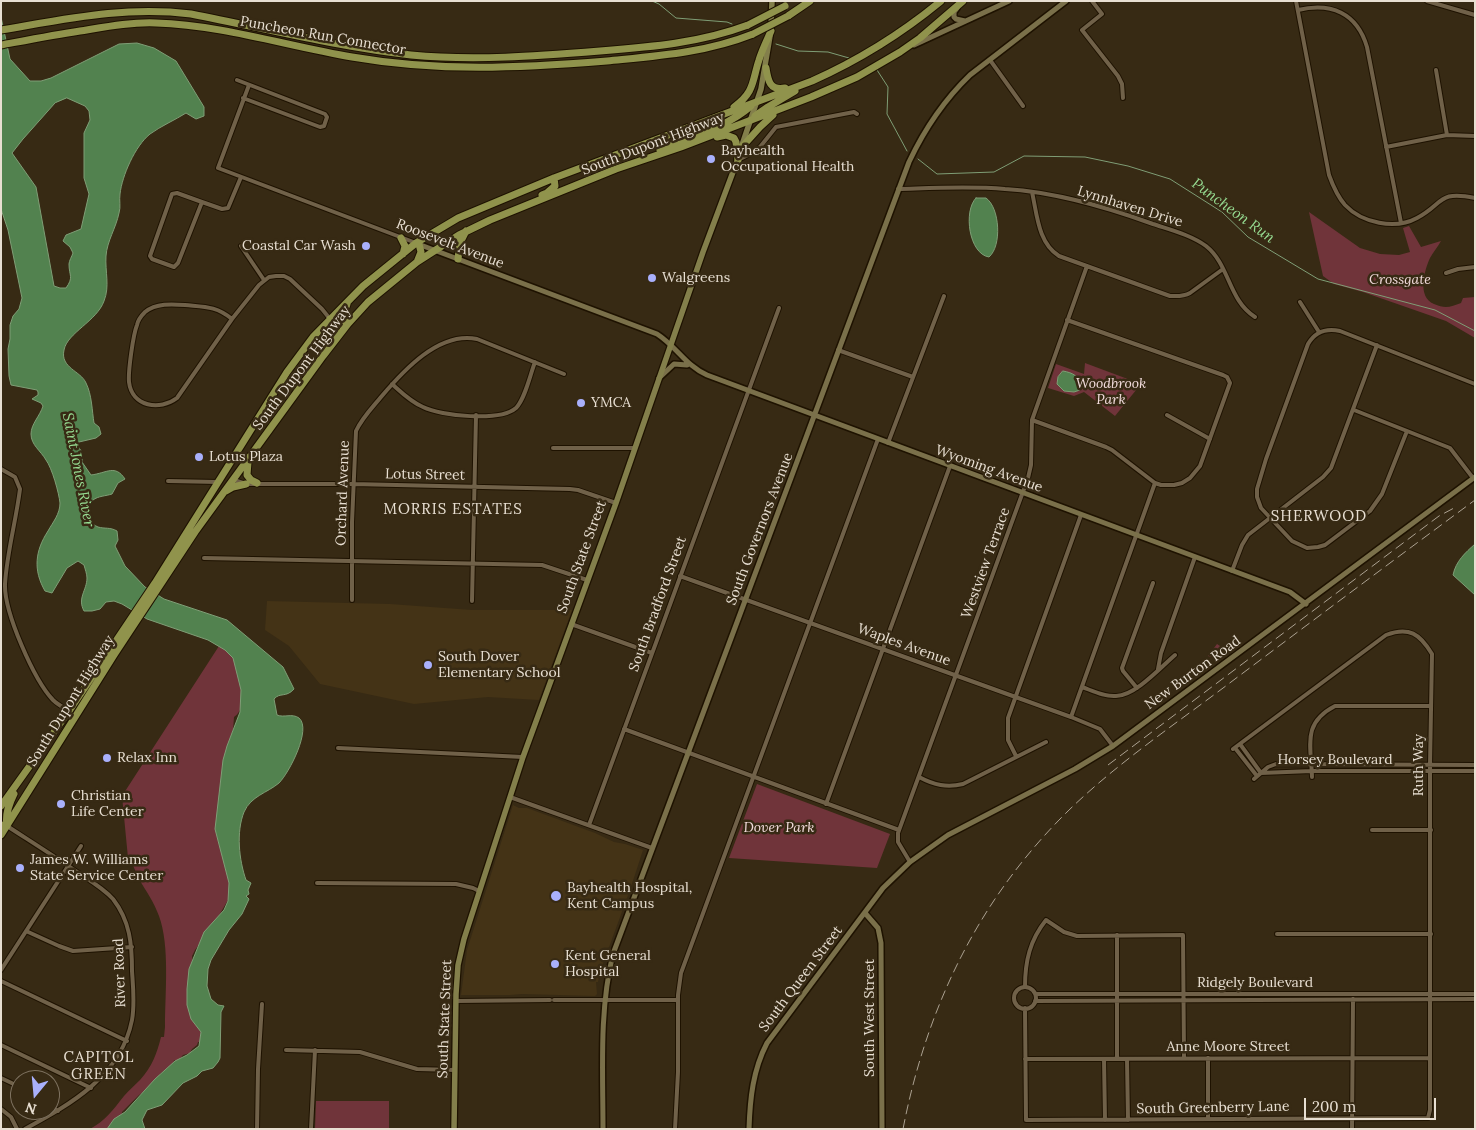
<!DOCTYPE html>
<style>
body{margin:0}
#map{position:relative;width:1476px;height:1130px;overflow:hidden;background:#372a14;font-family:Lora,serif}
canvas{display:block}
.frame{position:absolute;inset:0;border:2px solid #e8dfd2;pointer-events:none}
.north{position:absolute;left:10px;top:1070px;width:50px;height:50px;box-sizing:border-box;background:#372a14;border:1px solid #7e7260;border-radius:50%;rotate:197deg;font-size:14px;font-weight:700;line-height:20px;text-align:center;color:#e8dfd2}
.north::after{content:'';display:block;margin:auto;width:18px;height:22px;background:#a9b0fc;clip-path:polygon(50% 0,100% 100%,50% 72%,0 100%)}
.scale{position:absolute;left:1304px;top:1098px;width:132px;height:22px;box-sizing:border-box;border:2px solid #e8dfd2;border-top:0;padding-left:6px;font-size:15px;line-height:18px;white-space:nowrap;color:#e8dfd2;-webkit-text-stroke:4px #372a14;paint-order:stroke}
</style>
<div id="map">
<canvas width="1476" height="1130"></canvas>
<div class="frame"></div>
<div class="north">N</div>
<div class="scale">200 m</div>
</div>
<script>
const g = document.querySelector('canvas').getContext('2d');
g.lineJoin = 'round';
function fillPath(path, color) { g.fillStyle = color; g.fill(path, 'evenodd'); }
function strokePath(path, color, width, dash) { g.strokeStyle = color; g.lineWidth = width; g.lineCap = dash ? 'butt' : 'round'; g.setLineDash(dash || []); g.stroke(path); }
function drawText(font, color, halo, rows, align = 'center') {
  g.font = font + ' Lora,serif'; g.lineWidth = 5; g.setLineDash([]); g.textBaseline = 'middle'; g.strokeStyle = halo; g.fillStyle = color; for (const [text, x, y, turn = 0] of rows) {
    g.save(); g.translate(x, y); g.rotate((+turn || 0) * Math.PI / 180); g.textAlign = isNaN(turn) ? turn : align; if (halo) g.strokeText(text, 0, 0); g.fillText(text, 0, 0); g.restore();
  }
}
fillPath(new Path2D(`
 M 267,601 L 390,604 L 472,610 L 572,610 L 539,700 L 488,697 L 414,704 L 320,684 L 289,646 L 265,630 Z
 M 513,805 L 519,808 L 527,808 L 595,833 L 614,842 L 625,844 L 643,850 L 631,887 L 600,972 L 598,982 L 596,982 L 597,994 L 595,996 L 522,994 L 510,995 L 461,995 L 467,950 Z`), '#443316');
fillPath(new Path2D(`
 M 1309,212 L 1360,248 L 1380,254 L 1399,255 L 1410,252 L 1403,228 L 1409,226 L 1421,247 L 1441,241 C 1438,247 1433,252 1430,258 C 1424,271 1417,297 1434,304 C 1445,309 1451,307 1461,303 L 1463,298 L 1475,297 L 1475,338 L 1446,321 L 1363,292 L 1334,284 L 1323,276 Z
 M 1085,363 L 1141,384 L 1115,416 L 1084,392 L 1074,396 L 1048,388 L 1056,364 L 1084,374 Z
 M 1217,644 L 1223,648 L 1215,658 L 1208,656 Z
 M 219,646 L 234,653 C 238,669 251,706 234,717 L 233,730 L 222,771 L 224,777 L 232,893 L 217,919 L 195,950 L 192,956 L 202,1042 L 198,1042 L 197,1045 L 192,1049 L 190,1053 L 183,1055 L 177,1062 L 174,1060 L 173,1067 L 170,1066 L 160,1074 L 158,1082 L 139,1095 L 122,1112 L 121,1129 L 90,1129 C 105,1121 113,1110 124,1096 C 129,1090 135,1085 140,1080 C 152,1067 157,1053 161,1037 L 164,1037 L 165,1027 C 165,993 170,946 159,916 C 154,902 146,891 139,879 C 135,872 134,864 128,858 L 122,796 Z
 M 757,784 L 890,834 L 877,868 L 729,858 Z
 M 316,1101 L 389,1101 L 389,1129 L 315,1129 Z`), '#70343a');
const water = new Path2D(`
 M 1,17 L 10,59 L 30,81 L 41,81 L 51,78 L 119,44 L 137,43 L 154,48 L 176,61 L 204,107 L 204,116 L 196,119 L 186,113 C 175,120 161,126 150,134 C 135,146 122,176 120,194 C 119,200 121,207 119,213 C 116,228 107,241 106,256 C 105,272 110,286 104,301 C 97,321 67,333 64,350 C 60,368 81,371 86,383 C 92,395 92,411 94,423 L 99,427 L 101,434 L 96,438 L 79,442 L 79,448 L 82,452 L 82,462 L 91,475 C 107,473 115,464 125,479 L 118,483 L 112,494 C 106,496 98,496 93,500 C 81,510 85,521 98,527 C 105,529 110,527 117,531 L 118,540 L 115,546 L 125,566 L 145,587 L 164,599 L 227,620 L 283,667 L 294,689 C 286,698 280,692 274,699 L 277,715 C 284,718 292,713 299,718 C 312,729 289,773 279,783 C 267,793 251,796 244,812 C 236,832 239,860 246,880 L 251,883 L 248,890 L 249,894 L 246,896 L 249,899 L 242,914 L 229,930 L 211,960 L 208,969 L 207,986 L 211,999 L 218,1005 L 224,1006 L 221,1012 L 220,1058 L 218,1062 L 213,1068 L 202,1071 L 197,1076 L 183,1083 L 162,1105 L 147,1110 L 142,1120 L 145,1129 L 107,1129 L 114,1119 L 125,1112 L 155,1079 L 175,1061 L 187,1055 L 199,1046 L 201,1032 L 191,1019 L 187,1005 L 187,989 L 189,969 L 204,932 L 224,910 L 228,901 L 229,883 L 215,829 L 223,760 L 227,746 L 240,712 L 241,690 L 233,658 L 225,650 L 208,640 L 147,619 L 122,604 L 114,601 L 106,602 L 100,609 L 92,611 L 84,611 C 77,598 87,590 87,578 C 87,574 85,569 84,565 L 78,561 L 67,568 L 52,593 L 45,591 C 33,570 35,551 48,531 C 53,522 60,514 60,503 C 59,493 52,468 46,460 C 41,451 31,445 31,434 C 31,424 40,416 43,406 L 41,403 L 32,399 L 38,395 L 38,392 L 37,390 L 11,385 L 9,376 L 8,349 L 10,339 L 10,325 L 13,316 L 19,309 L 22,298 L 8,230 L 1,209 ZM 67,98 L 85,106 L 89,111 L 90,120 L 84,133 L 84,178 L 89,194 L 81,229 L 66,235 L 63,241 L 70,247 L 73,253 C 72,256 69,261 69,264 C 69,276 74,277 66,288 L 60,288 L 54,286 L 36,187 L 12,153 L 23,139 L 55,103 Z
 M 976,198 L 986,198 C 1000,208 1002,246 989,257 C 969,254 963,211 976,198 Z
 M 1063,371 C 1074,373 1078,376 1082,386 L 1080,390 L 1074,392 L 1064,391 L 1057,384 L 1058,377 Z
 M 1475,544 L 1475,595 L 1453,575 C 1456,561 1465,553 1475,544 Z`);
fillPath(water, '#52824f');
strokePath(water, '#7f9e76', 1);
strokePath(new Path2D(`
 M 652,1 L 659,4 L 676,18 L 727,22 L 732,24
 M 776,44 L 798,51 L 828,52 L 849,58
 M 877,70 L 888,87 L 887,114 L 907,151
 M 918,159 L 937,174 L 994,172 L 1024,156 L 1085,157 L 1128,166 L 1170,179 L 1222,212 L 1248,237 L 1318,279 L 1435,310 L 1475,331`), '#7f9e76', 1);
const street = new Path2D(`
 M 1092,1 L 1102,14 L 1082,30 L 1118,76 L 1122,84 L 1123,98
 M 1296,1 L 1329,175 C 1333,186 1337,196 1345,205 C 1362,223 1395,230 1417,218 C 1444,204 1437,190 1475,198
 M 1427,1 L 1475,15
 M 1298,10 C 1331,2 1357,13 1367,47 L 1401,223
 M 990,60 L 1023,106
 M 1436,70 L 1447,135
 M 237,80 L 325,114 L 327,117 L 324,126 L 320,127 L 243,98
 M 249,85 L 218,168 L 416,243
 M 1386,147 L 1447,135 L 1475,136
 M 738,160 L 750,154 L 760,147 L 776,127 L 854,112 L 857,114
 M 898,189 C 934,188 970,186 1005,189 C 1056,192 1106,207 1153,224 C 1171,230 1191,235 1206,246 C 1230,265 1228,300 1255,317
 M 1032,192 C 1037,214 1038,243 1059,256 L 1170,296 C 1177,296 1183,297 1190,293 L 1223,269
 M 202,202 L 177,193 L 172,194 L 150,256 L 152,259 L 174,267 L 178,263 L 202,202 L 222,209 L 228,208 L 241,177
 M 241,246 L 264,280
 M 1446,273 L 1458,269 L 1475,267
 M 1300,302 L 1319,332
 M 232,319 C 216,306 205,307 185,305 C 172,304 156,303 145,312 C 141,316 138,320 137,325 C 133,335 128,372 129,382 C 132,407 160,411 177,398 L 232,319 L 259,285 L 269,277 L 276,276 L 284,276 L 290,279 L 322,309 L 330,319
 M 838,350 L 913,377
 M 392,384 C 402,393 411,402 423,407 C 441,416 500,422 516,408 C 525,399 530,375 535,362
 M 1354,410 L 1450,448 L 1473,478
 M 1167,415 L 1210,439
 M 1032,420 L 1106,447 L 1112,450 L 1155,483 L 1161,485 L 1174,485 L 1182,483 L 1190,478 L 1200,466 L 1230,383 L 1227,377 L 1223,375 L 1067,320
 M 1407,431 L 1382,494 L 1370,511 L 1325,545 L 1318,547 L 1307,548 L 1292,541 L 1261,508 L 1257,497 L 1257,489 L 1266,459 L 1308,344 C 1315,332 1326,328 1340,331 L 1475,384
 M 888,443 L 944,296
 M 553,448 L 635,448
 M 1,469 L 15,477 L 20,489 C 16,521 7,552 5,584 C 4,612 34,680 53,700 C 57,704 64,708 69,711
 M 234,480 L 246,484 L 353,484 L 570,489 L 578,490 L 616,503
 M 168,481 L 218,482
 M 204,558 L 542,565 L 587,580
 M 1232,571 L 1242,545 L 1248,535 L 1323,477 L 1331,468 L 1377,345
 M 680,576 L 1071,717 L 1100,729 L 1113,746
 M 352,600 L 352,522 L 356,431 C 362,418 372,408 381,397 C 403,371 439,331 477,339 L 564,374
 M 472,601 L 476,415
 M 571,624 L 652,653
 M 1158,669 L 1161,653 L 1195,557
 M 1082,687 C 1093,691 1105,697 1116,696 C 1135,696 1161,667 1175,655
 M 1137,688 L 1123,671 L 1122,668 L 1153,583
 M 1071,717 L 1155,483
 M 624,729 L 899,830
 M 1240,744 L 1261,773
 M 338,748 L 523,757
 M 1235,748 L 1257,776
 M 1016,756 L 1008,740 L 1008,718 L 1081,515
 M 1261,773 L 1312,771 L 1475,771
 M 919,777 C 934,785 947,788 963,784 L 1046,742
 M 1312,777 C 1311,745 1302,723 1335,706 L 1431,706
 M 1254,779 L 1268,767 L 1276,764 L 1475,765
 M 510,797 L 652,848
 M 826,804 L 950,466
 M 589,825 L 779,308
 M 7,826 C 30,841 54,856 77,872 C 89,880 103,888 113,899 C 130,921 132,944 132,971 C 133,986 135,1004 132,1020 C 121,1076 71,1104 25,1129
 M 1372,830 L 1431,830
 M 910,862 L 898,842 L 898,833 L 1028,478 L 1031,465 L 1032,420 L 1087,266
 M 317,883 L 456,884 L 473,888 L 479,891
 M 26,931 L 59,946 L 73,951 L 132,947
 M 1277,934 L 1431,934
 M 1117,935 L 1117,1059
 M 1,970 L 81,846
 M 1,981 L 127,1041
 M 1025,987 C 1025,961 1030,940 1046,920 L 1064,932 L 1077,936 L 1183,935 L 1184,1058
 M1014 998a11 11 0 1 1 22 0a11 11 0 1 1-22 0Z
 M 1035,994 L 1475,994
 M 554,1000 L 678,1000
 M 456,1001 L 550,1000
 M 1035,1001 L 1475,999
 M 1025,1008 L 1026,1120 L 1428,1118 L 1430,1110 L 1430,765 L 1432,654 C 1420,634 1409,626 1386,635 L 1233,749
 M 1,1045 L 91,1088
 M 286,1050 L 360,1052 L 417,1069 L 455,1070
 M 1208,1058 L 1208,1119
 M 1025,1059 L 1430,1058
 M 1104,1059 L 1105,1120
 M 1127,1059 L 1128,1120
 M 1,1078 L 20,1087
 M 50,1106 L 58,1111
 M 1,1109 L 11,1117 L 17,1129
 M 257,1129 L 258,1069 L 262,1004
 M 311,1129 L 315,1050
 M 675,1129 L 678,1072 L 678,995 L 681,973 L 878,439
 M 1352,1129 L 1353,999`);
const secondary = new Path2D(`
 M 957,8 L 954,12 L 954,17 L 956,19 L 965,21
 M 914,45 L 1009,1
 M 418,244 L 657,334 C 676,346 686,366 707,375 L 1290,592 L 1306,604
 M 659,378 L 674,364 L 687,365
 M 865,913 L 878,928 L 881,943 L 882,1129
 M 603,1129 C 603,1071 599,1010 613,954 L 909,162 C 925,128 943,101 970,75 L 1066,1
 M 749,1129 C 750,1098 753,1070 767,1043 L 883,888 L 910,862 L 948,835 L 1075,769 L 1113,746 L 1475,477`);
const primary = new Path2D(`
 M 771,27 L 772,1
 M 742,145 L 761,89 L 770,36
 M 454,1129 L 456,994 L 458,965 L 464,939 L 523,757 L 616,503 L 703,252 L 739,156`);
const highway = new Path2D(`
 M 788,16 L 810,1
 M 1,30 C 67,19 124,6 191,14 C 264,28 337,47 411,55 C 474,61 537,56 600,51 C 651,47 700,43 748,25
 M 1,45 C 28,40 54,35 80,31 C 105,27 131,22 156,23 C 222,25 287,46 352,57 C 438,72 520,68 607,61 C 657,56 705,53 753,34
 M 766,68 C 768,81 770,91 785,88
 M 734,107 C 755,92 752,81 759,60 C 762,50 767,40 771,31
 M 755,116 L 768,107 L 795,91
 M 717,137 L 726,135 L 734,138 L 736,142 L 738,160
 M 741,148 L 760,127 L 773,115
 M 660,150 C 691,136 724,129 751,106
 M 542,195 L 547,193 L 555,186 L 554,178
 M 401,238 L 405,246 L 403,254
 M 458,259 L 460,243 L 466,231
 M 417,262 L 421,252 L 419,244
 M 347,325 C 342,318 344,311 347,304
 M 327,347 L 332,329 L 330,319
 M 248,462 L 247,475 L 251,480 L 257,483
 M 226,491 L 233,487 L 246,484
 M 1,806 L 69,711 L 155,583 L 287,372 L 313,337 L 363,286 L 416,243 L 458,218 L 554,178 L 812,81 C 859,60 901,34 941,1
 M 1,825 L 7,826 C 5,814 9,804 14,794
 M 1,835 L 114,655 L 195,532 L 323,356 L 347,325 L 368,302 L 417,262 L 459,235 L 490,220 L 616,169 L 681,147 L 811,97 L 857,77 L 900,52 L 920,38 L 963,1`);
strokePath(street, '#1e1200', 6);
strokePath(secondary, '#1e1200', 8);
strokePath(primary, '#1e1200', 8);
strokePath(highway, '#1e1200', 9);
strokePath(street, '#706149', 4);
strokePath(secondary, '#7a704a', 5);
strokePath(primary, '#837f4b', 5.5);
strokePath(highway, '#90934c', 7);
strokePath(new Path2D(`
 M 1108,765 L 1439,516 L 1454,508
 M 903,1129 C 926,1011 975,906 1060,819 C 1112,766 1176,724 1235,679 C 1315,619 1395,559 1475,500`), '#aca292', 1, [10, 5]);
const highwayBridge = new Path2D(`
 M 748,25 L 785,6
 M 753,34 L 788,16`);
strokePath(highwayBridge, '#1e1200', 9, []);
strokePath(highwayBridge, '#90934c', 7);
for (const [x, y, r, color] of [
 [711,159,5,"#a9b0fc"],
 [366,246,5,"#a9b0fc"],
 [652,278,5,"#a9b0fc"],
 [581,403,5,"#a9b0fc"],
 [199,457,5,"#a9b0fc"],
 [428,665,5,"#a9b0fc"],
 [107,758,5,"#a9b0fc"],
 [61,804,5,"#a9b0fc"],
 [20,868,5,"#a9b0fc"],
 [556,896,6,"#a9b0fc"],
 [555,964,5,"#a9b0fc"]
]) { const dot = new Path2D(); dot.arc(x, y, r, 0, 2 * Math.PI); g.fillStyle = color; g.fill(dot); strokePath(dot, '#372a14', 2); }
drawText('14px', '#e8dfd2', '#372a14', [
 ["Puncheon Run Connector",323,36,10],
 ["South Dupont Highway",653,144,-21],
 ["Lynnhaven Drive",1130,207,17],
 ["Roosevelt Avenue",450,244,21],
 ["South Dupont Highway",302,368,-53],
 ["Wyoming Avenue",989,469,20],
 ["Lotus Street",425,475,1],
 ["Orchard Avenue",343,493,-88],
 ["South Governors Avenue",760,529,-69],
 ["South State Street",582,557,-70],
 ["Westview Terrace",986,563,-70],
 ["South Bradford Street",658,604,-70],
 ["Waples Avenue",904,645,20],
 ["New Burton Road",1193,673,-36],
 ["South Dupont Highway",71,701,-58],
 ["Horsey Boulevard",1335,760],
 ["Ruth Way",1419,765,-90],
 ["River Road",120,973,-92],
 ["South Queen Street",801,979,-53],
 ["Ridgely Boulevard",1255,983],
 ["South West Street",870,1018,-90],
 ["South State Street",445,1019,-88],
 ["Anne Moore Street",1228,1047],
 ["South Greenberry Lane",1213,1108,-1]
]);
drawText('14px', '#e8dfd2', '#372a14', [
 ["Bayhealth",721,151],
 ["Occupational Health",721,167],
 ["Coastal Car Wash",356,246,"right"],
 ["Walgreens",662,278],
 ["YMCA",591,403],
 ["Lotus Plaza",209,457],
 ["South Dover",438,657],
 ["Elementary School",438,673],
 ["Relax Inn",117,758],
 ["Christian",71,796],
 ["Life Center",71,812],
 ["James W. Williams",30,860],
 ["State Service Center",30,876],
 ["Bayhealth Hospital,",567,888],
 ["Kent Campus",567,904],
 ["Kent General",565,956],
 ["Hospital",565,972]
], 'left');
drawText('italic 14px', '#f1dbdb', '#372a14', [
 ["Crossgate",1400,280],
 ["Woodbrook",1111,384],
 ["Park",1111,400],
 ["Dover Park",779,828]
]);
drawText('italic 15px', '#96db91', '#372a14', [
 ["Puncheon Run",1233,211,36],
 ["Saint Jones River",78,470,79]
]);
g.letterSpacing = '1px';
drawText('15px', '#e8dfd2', '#372a14', [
 ["MORRIS ESTATES",453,510],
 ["SHERWOOD",1319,517],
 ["CAPITOL",99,1058],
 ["GREEN",99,1075]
]);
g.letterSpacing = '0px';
</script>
